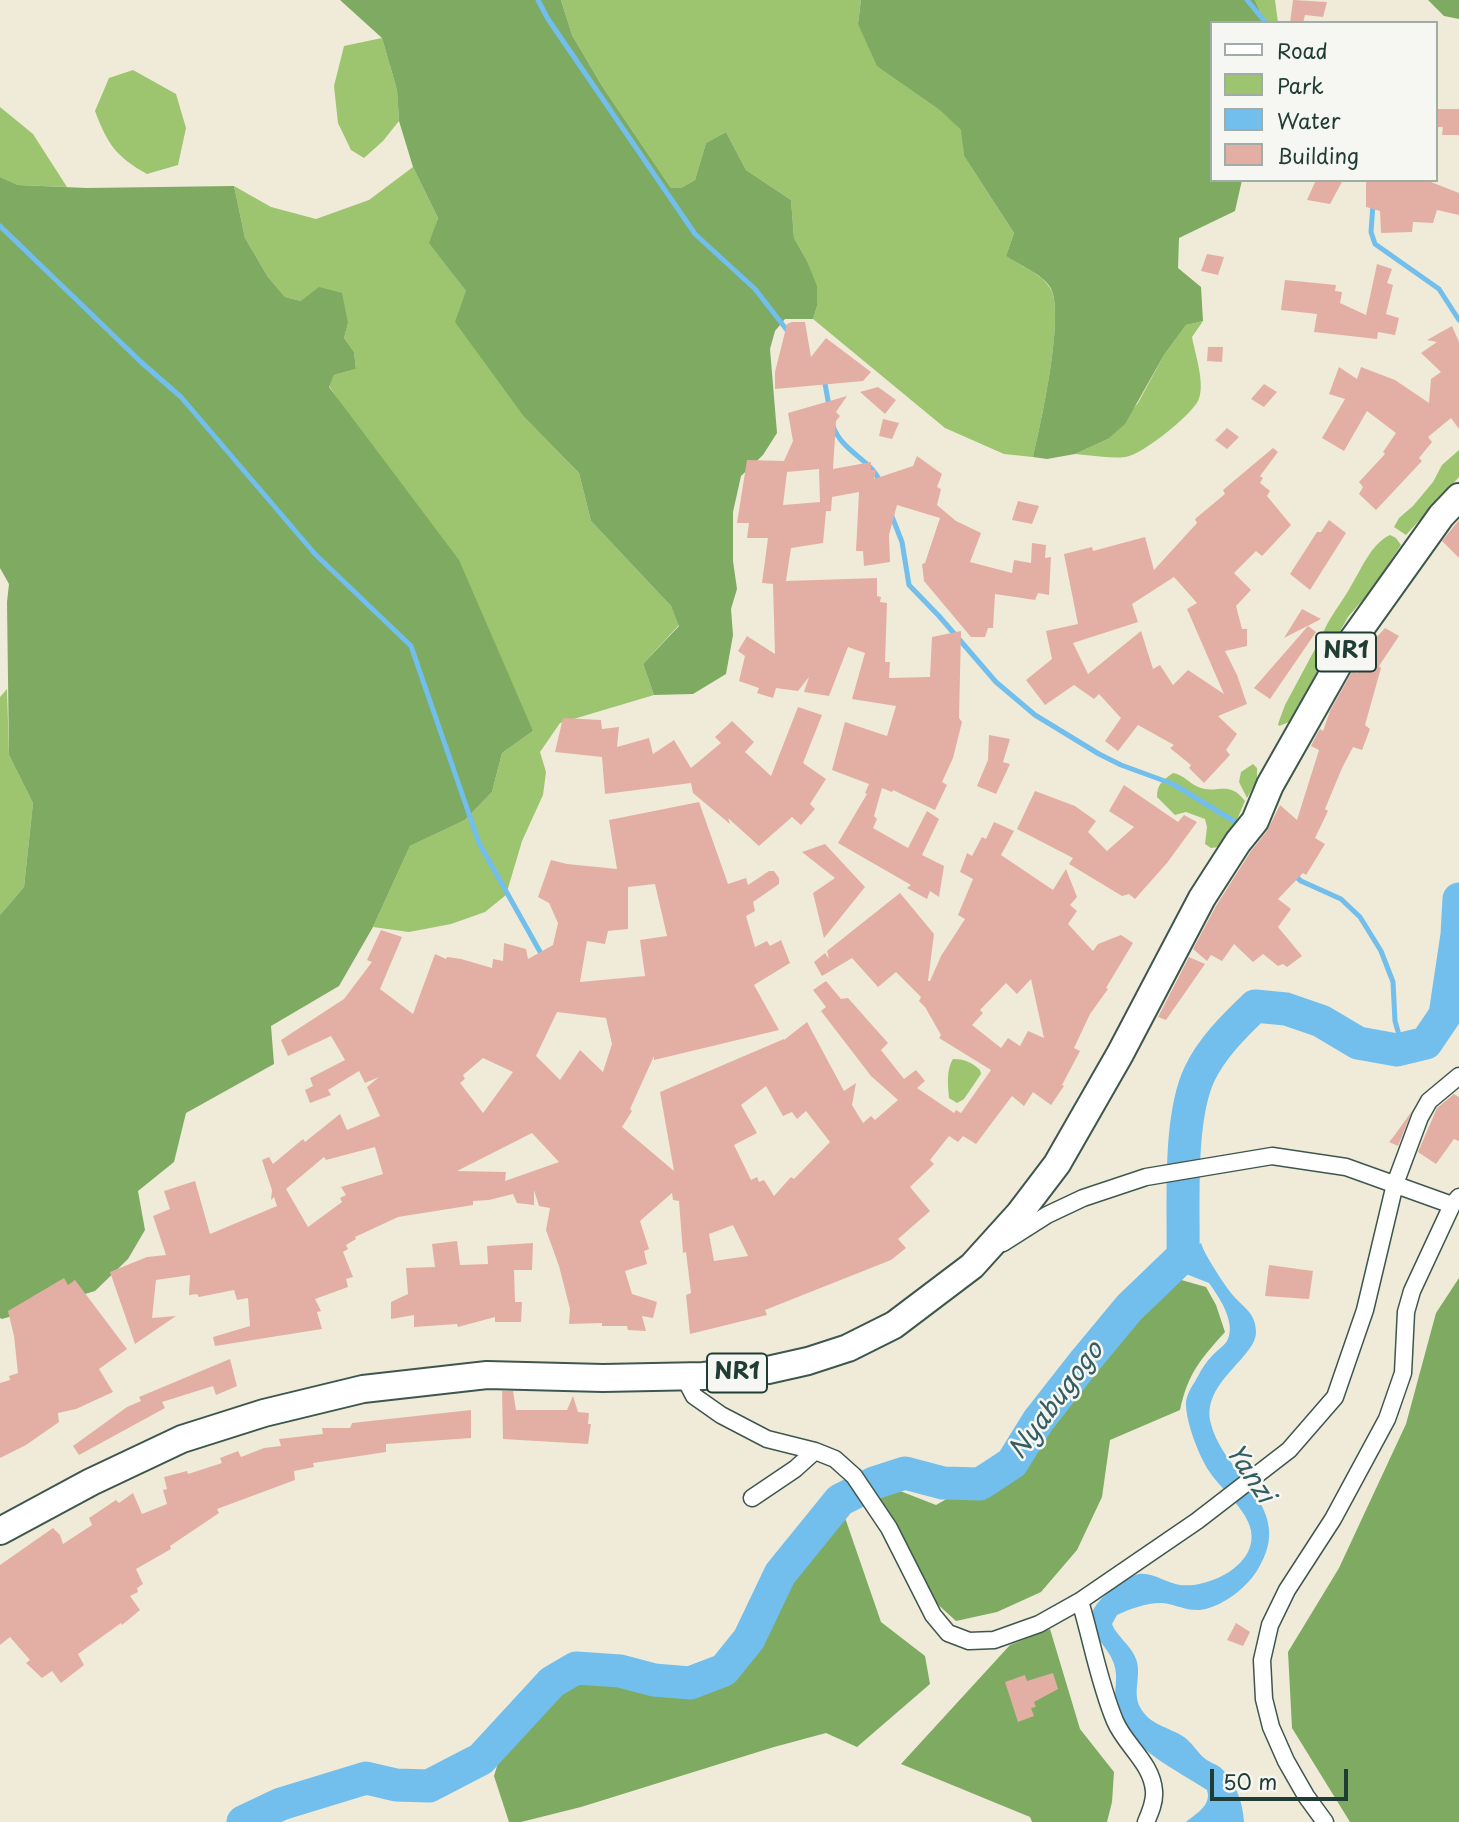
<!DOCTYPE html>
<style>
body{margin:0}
#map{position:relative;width:1459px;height:1822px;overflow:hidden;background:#efebd8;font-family:"Playpen Sans",sans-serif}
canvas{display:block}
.legend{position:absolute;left:1210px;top:21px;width:228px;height:161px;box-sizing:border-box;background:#f6f6f2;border:2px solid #a0aca6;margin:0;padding:9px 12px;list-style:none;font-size:21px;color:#1f3d34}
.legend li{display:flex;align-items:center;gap:14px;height:35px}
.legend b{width:35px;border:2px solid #a0aca6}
.scale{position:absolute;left:1210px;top:1769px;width:138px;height:32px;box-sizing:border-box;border:4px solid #1f3d34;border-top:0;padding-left:9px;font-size:21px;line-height:24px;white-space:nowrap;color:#1f3d34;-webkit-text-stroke:5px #f6f6f2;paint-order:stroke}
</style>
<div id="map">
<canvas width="1459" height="1822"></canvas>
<ul class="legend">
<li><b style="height:9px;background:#fff"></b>Road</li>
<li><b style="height:19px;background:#9dc46f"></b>Park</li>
<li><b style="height:19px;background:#72beec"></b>Water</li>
<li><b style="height:19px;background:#e3afa4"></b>Building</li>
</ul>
<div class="scale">50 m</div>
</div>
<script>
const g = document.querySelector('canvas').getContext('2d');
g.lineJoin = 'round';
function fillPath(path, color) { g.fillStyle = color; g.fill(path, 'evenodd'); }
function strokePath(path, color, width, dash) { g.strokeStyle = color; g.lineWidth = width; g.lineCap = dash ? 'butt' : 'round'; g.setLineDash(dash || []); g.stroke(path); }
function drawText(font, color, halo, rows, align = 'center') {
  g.font = font + ' "Playpen Sans",sans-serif'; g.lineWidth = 5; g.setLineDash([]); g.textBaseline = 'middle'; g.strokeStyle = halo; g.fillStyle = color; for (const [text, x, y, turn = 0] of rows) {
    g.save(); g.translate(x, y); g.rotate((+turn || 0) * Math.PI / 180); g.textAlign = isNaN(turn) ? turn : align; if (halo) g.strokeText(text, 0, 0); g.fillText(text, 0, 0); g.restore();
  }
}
fillPath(new Path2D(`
 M 561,0 L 861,0 L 858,24 L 962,131 L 964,156 L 1014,233 L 1006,256 C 1019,265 1042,274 1050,288 C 1066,312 1040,427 1033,457 L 1004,454 L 945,428 L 813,319 L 817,306 L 806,259 L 794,238 L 791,200 L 746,170 L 726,132 L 706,143 L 695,180 L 681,188 L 671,188 L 602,86 L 572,35 Z
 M 1255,0 L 1275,0 L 1278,23 L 1265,23 Z
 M 382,38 L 397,90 L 399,121 L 383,141 L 364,158 L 351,150 L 338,123 L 334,86 L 344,46 Z
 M 133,70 L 176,94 L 186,128 L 178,165 L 147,174 C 116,157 107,143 95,111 L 109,78 Z
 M 0,107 L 33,134 L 67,187 L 18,185 L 0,177 Z
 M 413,167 L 438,218 L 430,243 L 466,291 L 525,418 L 579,473 L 591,521 L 671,606 L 679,625 L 643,664 L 654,695 L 560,723 L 540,752 L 546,772 L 543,795 L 522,841 L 506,895 L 485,912 L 451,924 L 409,932 L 373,927 L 410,846 L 465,820 L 492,792 L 502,753 L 533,731 L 347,413 L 329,386 L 334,375 L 356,369 L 354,352 L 344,338 L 348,323 L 301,301 L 285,297 L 268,277 L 245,238 L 234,186 L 271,207 L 316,219 L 369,200 Z
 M 1203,321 L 1192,337 C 1195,354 1206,385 1198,401 C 1189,417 1142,455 1125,457 C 1109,459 1091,455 1075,454 L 1108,439 L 1138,403 L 1164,355 L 1186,325 Z
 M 1459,450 L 1459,477 L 1406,535 L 1394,527 L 1399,518 L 1413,506 L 1433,482 L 1442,465 Z
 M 1390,535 L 1396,538 L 1401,545 L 1372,589 L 1348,617 L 1289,722 L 1279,726 L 1278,724 L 1285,705 L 1315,649 L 1319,647 C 1323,624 1340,606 1351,586 C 1362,568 1371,544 1390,535 Z
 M 7,689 L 9,755 L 33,803 L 24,887 L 0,915 L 0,697 Z
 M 1253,764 L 1257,768 L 1257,780 L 1247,798 L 1239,782 L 1241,772 Z
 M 1173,773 C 1184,775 1189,783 1198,787 C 1218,795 1228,779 1245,801 L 1230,836 L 1219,847 L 1211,848 L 1205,844 L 1207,827 L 1205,819 L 1186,812 L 1175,815 L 1157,797 C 1157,784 1163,780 1173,773 Z
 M 953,1059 C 963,1059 972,1062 980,1070 L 981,1074 L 964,1099 L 957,1103 L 949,1098 C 948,1085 946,1070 953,1059 Z`), '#9dc46f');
fillPath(new Path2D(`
 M 340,0 L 561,0 L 572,35 L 602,86 L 671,188 L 681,188 L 695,180 L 706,143 L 726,132 L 746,170 L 791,200 L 794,238 L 806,259 L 817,286 L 817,306 L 813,319 L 785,319 L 775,331 L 770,349 L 777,433 L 763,455 L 741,476 L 733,512 L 733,561 L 737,589 L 731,609 L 733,635 L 726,674 L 693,694 L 654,695 L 643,664 L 679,626 L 671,606 L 591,521 L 579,473 L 525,418 L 455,322 L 466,291 L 429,243 L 438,218 L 413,167 L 399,121 L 397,90 L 382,38 Z
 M 861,0 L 1255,0 L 1265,23 L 1212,23 L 1212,180 L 1242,180 L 1235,211 L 1179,238 L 1178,268 L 1201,287 L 1203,321 L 1186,325 L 1164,355 L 1125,424 L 1108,439 L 1075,454 L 1047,459 L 1033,457 C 1040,427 1066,312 1050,287 C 1042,274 1019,265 1006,256 L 1014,233 L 964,156 L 961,130 L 940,110 L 877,66 L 858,24 Z
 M 1428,0 L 1459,0 L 1459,19 L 1444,16 Z
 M 0,177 L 18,185 L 87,188 L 234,186 L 245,238 L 268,277 L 285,297 L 301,301 L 319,287 L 342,293 L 348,323 L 344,338 L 354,352 L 356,369 L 334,375 L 329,387 L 459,560 L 533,731 L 502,753 L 492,792 L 465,820 L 410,846 L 373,927 L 339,986 L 271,1026 L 274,1064 L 186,1113 L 174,1162 L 138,1191 L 145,1230 L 128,1259 L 95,1291 L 2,1319 L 0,1318 L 0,915 L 24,887 L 33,803 L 9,755 L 7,602 L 9,584 L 0,568 Z
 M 1171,1277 L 1206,1287 L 1216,1305 L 1225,1332 C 1200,1360 1188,1373 1180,1410 L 1110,1440 L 1102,1497 L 1077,1550 L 1041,1592 L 997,1612 L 956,1621 L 934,1601 L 895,1522 L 873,1492 L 895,1489 L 936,1505 L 957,1493 L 980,1493 L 1017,1464 L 1041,1425 L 1145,1299 Z
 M 1459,1278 L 1459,1822 L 1350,1822 L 1292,1728 L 1288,1652 L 1339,1568 L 1406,1424 L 1436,1313 Z
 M 842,1509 L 881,1622 L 925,1656 L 930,1684 L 857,1747 L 826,1733 L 774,1747 L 581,1807 L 521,1822 L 509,1822 L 494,1776 L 502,1750 L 554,1688 L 577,1673 L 615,1677 L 656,1688 L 691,1691 L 730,1676 L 760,1644 L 787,1573 Z
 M 1050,1629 L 1080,1729 L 1114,1772 L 1112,1802 L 1107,1822 L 1032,1822 L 1030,1817 L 901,1764 L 1010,1645 Z`), '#7eaa62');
fillPath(new Path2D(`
 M 1201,1243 C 1204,1254 1224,1284 1231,1293 C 1242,1307 1256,1312 1256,1332 C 1256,1358 1200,1383 1211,1424 C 1224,1476 1297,1507 1258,1569 C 1248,1586 1228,1602 1209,1608 C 1191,1614 1179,1605 1163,1603 C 1149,1602 1129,1609 1117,1615 L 1112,1624 C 1117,1637 1131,1645 1136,1659 C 1142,1675 1132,1692 1140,1707 C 1149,1725 1169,1727 1184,1737 C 1192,1743 1196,1750 1203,1757 C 1208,1762 1216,1764 1221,1768 C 1236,1782 1243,1803 1244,1822 L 1186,1822 C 1197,1813 1212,1805 1207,1790 C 1177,1770 1122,1745 1116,1706 C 1113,1692 1119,1678 1114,1664 C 1109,1647 1091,1637 1091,1618 C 1091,1602 1125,1577 1139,1574 C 1152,1572 1167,1583 1180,1585 C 1204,1588 1242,1572 1250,1547 C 1260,1518 1223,1493 1209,1471 C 1199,1456 1185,1420 1186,1402 C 1187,1393 1193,1385 1197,1378 C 1201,1370 1206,1362 1212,1356 C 1216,1351 1223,1347 1227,1341 C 1237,1323 1219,1297 1209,1283 L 1181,1272 L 1183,1256 Z`), '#72beec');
strokePath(new Path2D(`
 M 538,0 L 548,19 L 695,234 L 755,289 L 790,334
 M 1247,0 L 1266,23
 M 1373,204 L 1371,232 L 1375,244 L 1439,289 L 1459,320
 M 0,226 L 141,362 L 181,397 L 315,554 L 411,646 L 479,843 L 543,957
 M 824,378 L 829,406
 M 833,426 C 842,452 872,460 880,482
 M 891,514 L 902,542 L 909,585 L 939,616 L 996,682 L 1035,715 L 1099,754 L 1121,765 L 1173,784 L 1242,826
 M 1293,874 L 1301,881 L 1341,899 L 1360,917 L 1381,951 L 1393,982 L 1395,1021 L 1403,1049`), '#72beec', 5);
strokePath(new Path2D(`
 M 243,1822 L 281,1804 L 366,1778 L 396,1785 L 429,1786 L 481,1759 L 552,1682 L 576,1668 L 620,1671 L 654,1680 L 690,1683 L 724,1670 L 749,1639 L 780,1574 L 840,1500 L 874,1483 L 905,1473 L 943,1483 L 980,1484 L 1012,1463 L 1038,1421 L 1085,1361 L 1129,1308 L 1183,1256 C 1184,1205 1178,1118 1200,1073 C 1212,1048 1234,1026 1255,1006 L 1286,1009 L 1321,1021 L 1358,1043 L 1397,1050 L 1426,1043 L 1445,1015 L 1457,935 L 1459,899`), '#72beec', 33);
fillPath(new Path2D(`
 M 1293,0 L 1327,2 L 1323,17 L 1305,15 L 1303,23 L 1290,23 Z
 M 1436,109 L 1459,109 L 1459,135 L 1442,135 L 1443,127 L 1436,127 Z
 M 1316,180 L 1343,180 L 1330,204 L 1307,200 Z
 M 1366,180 L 1431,182 L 1459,193 L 1459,215 L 1437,210 L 1433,223 L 1413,222 L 1412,232 L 1381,233 L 1380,211 L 1366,207 Z
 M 1207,254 L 1224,257 L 1218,275 L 1201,271 Z
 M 1377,264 L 1392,269 L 1387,283 L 1393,285 L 1386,314 L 1399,318 L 1395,335 L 1378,332 L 1377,339 L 1314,332 L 1317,314 L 1281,310 L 1285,280 L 1336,285 L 1335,291 L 1342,292 L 1340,303 L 1366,315 Z
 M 792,322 L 805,322 L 811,357 L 826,338 L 871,372 L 863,381 L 775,389 L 775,372 L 787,324 Z
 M 1452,326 L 1459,342 L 1459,429 L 1451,418 L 1428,437 L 1432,442 L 1419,458 L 1422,461 L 1376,510 L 1359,494 L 1363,487 L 1359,482 L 1385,454 L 1383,452 L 1396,433 L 1367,411 L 1344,451 L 1322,438 L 1345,399 L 1329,394 L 1339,367 L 1357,379 L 1361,367 L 1395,380 L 1429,403 L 1431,379 L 1441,372 L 1421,353 L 1437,342 L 1427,340 Z
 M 1208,347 L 1223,347 L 1222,362 L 1207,361 Z
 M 1264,384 L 1277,392 L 1264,407 L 1251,399 Z
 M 878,387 L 896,400 L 885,414 L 860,392 Z
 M 847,396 L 836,412 L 840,416 L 836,421 L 833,469 L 871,462 L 871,470 L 876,470 L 874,479 L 913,466 L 917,456 L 942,474 L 937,487 L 941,489 L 937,505 L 956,521 L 981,533 L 970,562 L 1012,573 L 1014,560 L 1031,563 L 1032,543 L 1046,545 L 1045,558 L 1051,557 L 1049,595 L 1038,593 L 1035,600 L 995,594 L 993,628 L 988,628 L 985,637 L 971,637 L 924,581 L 922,564 L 925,563 L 940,518 L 897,505 L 889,535 L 890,562 L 864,566 L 863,551 L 856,551 L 859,492 L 832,497 L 831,511 L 826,511 L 823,543 L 791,548 L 786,581 L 877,578 L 877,596 L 881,597 L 880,602 L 887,603 L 885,662 L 890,662 L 889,678 L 930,677 L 932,637 L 961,631 L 959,718 L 962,722 L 953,758 L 942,782 L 947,785 L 935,810 L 893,790 L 892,792 L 882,788 L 874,816 L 877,819 L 873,828 L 908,848 L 927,811 L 939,819 L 922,855 L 944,866 L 939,897 L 930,891 L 927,899 L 907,888 L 911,885 L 838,843 L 867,794 L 865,793 L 869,784 L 832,770 L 845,722 L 887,736 L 896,706 L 852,699 L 865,653 L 848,647 L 829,696 L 804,692 L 809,677 L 798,691 L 776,688 L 773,698 L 757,693 L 759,688 L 739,681 L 745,656 L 738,651 L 747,636 L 775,654 L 773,584 L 762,583 L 768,538 L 747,538 L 749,523 L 737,523 L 747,460 L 784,461 L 793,441 L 788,413 ZM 819,469 L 820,502 L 783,505 L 787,472 Z
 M 883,419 L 899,423 L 892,439 L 879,436 Z
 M 1227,428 L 1239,437 L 1227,449 L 1215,440 Z
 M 1273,448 L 1278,452 L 1260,476 L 1263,478 L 1260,483 L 1270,491 L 1267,496 L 1291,525 L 1262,556 L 1256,551 L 1234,573 L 1251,590 L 1236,606 L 1242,629 L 1247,629 L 1247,646 L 1225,651 L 1237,675 L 1247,704 L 1218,716 L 1237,734 L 1226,750 L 1230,755 L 1204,783 L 1189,768 L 1191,765 L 1170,748 L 1174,745 L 1138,725 L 1118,751 L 1105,741 L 1121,718 L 1099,694 L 1094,699 L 1074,685 L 1045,705 L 1026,680 L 1052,659 L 1046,631 L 1078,624 L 1064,554 L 1092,547 L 1093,551 L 1145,537 L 1154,570 L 1197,523 L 1195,519 L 1225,494 L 1223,490 ZM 1174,577 L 1197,603 L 1187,609 L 1224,694 L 1188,670 L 1173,685 L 1160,665 L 1153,669 L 1141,631 L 1088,674 L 1073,643 L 1138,622 L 1132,604 Z
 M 1018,501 L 1039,506 L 1032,524 L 1012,520 Z
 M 1329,520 L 1346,533 L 1310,590 L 1290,574 L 1317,532 L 1321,532 Z
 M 1459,520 L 1459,558 L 1442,541 Z
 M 1302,609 L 1321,619 L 1284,638 Z
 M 1308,626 L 1316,632 L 1270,699 L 1254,688 Z
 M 1385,628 L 1399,636 L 1379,666 L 1381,668 L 1365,725 L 1370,729 L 1362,750 L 1353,747 L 1342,768 L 1325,809 L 1328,811 L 1315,838 L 1325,844 L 1306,875 L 1303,873 L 1278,899 L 1291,909 L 1278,927 L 1302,956 L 1287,967 L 1283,964 L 1278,966 L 1263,954 L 1253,962 L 1234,944 L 1222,961 L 1211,955 L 1207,961 L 1193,949 L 1216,906 L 1251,851 L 1267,831 L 1280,805 L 1297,820 L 1319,750 L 1311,746 L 1316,736 L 1320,729 L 1323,731 L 1330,711 L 1353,670 L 1357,673 L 1377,644 L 1373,641 Z
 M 798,707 L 822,715 L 803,763 L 826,779 L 810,804 L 815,809 L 801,825 L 792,817 L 759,846 L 728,818 L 730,824 L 693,793 L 691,783 L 605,794 L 602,757 L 555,752 L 563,718 L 601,720 L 602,729 L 619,727 L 617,747 L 649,738 L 653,754 L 674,740 L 691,768 L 721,743 L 715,737 L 732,721 L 754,742 L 745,752 L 771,776 Z
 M 989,735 L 1010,739 L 1003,762 L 1010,764 L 996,794 L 977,786 L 988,760 Z
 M 1124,785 L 1178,822 L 1184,815 L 1197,822 L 1167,863 L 1135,899 L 1129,894 L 1122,896 L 1069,864 L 1073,858 L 1017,829 L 1035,791 L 1075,806 L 1096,821 L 1088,832 L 1107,851 L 1134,827 L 1109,811 Z
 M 699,802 L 728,884 L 746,878 L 748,885 L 769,871 L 774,871 L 779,878 L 779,884 L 753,902 L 755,911 L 746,916 L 755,947 L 767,941 L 770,946 L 781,940 L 790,963 L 754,985 L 779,1030 L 654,1060 L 654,1056 L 630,1109 L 632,1111 L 622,1127 L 674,1171 L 660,1092 L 784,1039 L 784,1040 L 807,1022 L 844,1091 L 856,1083 L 852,1105 L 863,1123 L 871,1116 L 875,1120 L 898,1100 L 871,1076 L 821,1011 L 826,1007 L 813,990 L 826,981 L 841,999 L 848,998 L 888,1043 L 881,1050 L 904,1079 L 916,1070 L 925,1081 L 917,1088 L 954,1113 L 956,1110 L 961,1113 L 991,1070 L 939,1038 L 941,1035 L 925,1007 L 919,1001 L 921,997 L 896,972 L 878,987 L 852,958 L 822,976 L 814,962 L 825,953 L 829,959 L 827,951 L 900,893 L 934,934 L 928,981 L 930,981 L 941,956 L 965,919 L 958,915 L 973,879 L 960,872 L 967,853 L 972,856 L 982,837 L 986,839 L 994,822 L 1014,831 L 1001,855 L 1053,890 L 1066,869 L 1077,897 L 1070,905 L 1077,911 L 1068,924 L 1093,951 L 1098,944 L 1121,935 L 1133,943 L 1106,988 L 1108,989 L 1090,1014 L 1074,1048 L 1080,1051 L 1062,1085 L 1064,1086 L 1051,1105 L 1033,1092 L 1024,1106 L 1012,1096 L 976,1144 L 963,1136 L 958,1142 L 949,1136 L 930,1160 L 934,1164 L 910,1187 L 930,1211 L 898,1239 L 906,1248 L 891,1260 L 765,1310 L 767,1315 L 690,1334 L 686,1295 L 691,1293 L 686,1252 L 683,1253 L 679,1201 L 673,1200 L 672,1193 L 640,1221 L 649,1249 L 644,1251 L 647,1264 L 625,1271 L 632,1294 L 657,1302 L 653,1318 L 642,1316 L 646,1331 L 628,1330 L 627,1326 L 602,1326 L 602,1323 L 569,1324 L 570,1309 L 559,1266 L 546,1230 L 550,1208 L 539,1206 L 534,1190 L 534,1205 L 517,1203 L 513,1194 L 489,1200 L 473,1201 L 473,1205 L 398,1217 L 355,1237 L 356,1239 L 346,1245 L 348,1249 L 343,1252 L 353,1277 L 346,1279 L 348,1287 L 315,1299 L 321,1311 L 317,1312 L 322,1329 L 215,1346 L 213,1337 L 250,1326 L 248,1298 L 237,1300 L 234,1290 L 199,1297 L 197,1294 L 189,1295 L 190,1275 L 156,1280 L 152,1318 L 176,1316 L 135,1344 L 110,1272 L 147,1257 L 166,1255 L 153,1216 L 170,1209 L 164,1191 L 195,1181 L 210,1234 L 277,1206 L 274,1197 L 271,1200 L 272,1190 L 262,1160 L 269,1157 L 273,1164 L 303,1139 L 305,1142 L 340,1114 L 347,1130 L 380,1116 L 367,1087 L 379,1077 L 365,1083 L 359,1071 L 328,1090 L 331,1095 L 310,1103 L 305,1090 L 313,1086 L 310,1078 L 345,1060 L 331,1036 L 288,1056 L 281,1040 L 344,999 L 372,962 L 367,960 L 381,930 L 402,937 L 380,989 L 413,1014 L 435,954 L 446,959 L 447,957 L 461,959 L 492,968 L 493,959 L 503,961 L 504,943 L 526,949 L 528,959 L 553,945 L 558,923 L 549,903 L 538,897 L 551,860 L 567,864 L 617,869 L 609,820 ZM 655,884 L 667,936 L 640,940 L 645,976 L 580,982 L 587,941 L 605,944 L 608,931 L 628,929 L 628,887 ZM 1031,979 L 1044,1038 L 1028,1031 L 1020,1046 L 1008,1038 L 1001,1048 L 972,1025 L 983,1013 L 980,1010 L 1006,983 L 1017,994 ZM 557,1012 L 606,1018 L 612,1044 L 603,1072 L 580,1050 L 560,1080 L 536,1056 ZM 483,1058 L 513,1072 L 483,1113 L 460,1083 L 465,1079 L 463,1075 ZM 766,1086 L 783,1116 L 792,1112 L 797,1119 L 806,1111 L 830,1142 L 794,1179 L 791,1177 L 774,1196 L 764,1180 L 759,1182 L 757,1177 L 751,1180 L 734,1145 L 757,1133 L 741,1105 ZM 532,1133 L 559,1162 L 505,1181 L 506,1172 L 457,1171 ZM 375,1147 L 383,1174 L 341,1187 L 346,1195 L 340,1198 L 342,1202 L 308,1227 L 286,1189 L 324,1157 L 326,1160 ZM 733,1225 L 748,1256 L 714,1261 L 709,1234 Z
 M 825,844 L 865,887 L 824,938 L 813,893 L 835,878 L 802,852 Z
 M 1189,957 L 1205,964 L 1166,1020 L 1158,1017 Z
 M 1454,1094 L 1459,1097 L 1459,1141 L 1454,1139 L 1436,1164 L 1418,1152 L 1437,1108 Z
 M 1412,1111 L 1398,1146 L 1389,1142 L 1394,1136 Z
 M 457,1241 L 460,1265 L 488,1264 L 487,1246 L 533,1243 L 532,1270 L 514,1270 L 515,1302 L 522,1302 L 521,1322 L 495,1322 L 495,1317 L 458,1327 L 457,1324 L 414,1327 L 414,1315 L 391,1319 L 391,1302 L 408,1294 L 406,1268 L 435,1267 L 432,1244 Z
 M 1269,1265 L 1313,1271 L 1309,1299 L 1265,1296 Z
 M 64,1278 L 68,1285 L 75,1280 L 127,1349 L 99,1369 L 113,1392 L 76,1409 L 58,1413 L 59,1422 L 26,1445 L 0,1458 L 0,1383 L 10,1380 L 9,1376 L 18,1373 L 14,1336 L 8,1311 Z
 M 230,1359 L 237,1386 L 216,1395 L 213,1386 L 162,1402 L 165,1408 L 79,1455 L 73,1446 L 127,1407 L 141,1401 L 139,1397 Z
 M 502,1391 L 513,1391 L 516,1410 L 567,1410 L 573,1396 L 578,1412 L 589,1413 L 588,1424 L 591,1424 L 588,1444 L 503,1439 Z
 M 471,1410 L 471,1438 L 386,1444 L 386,1452 L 313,1463 L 314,1467 L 294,1471 L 295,1480 L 217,1509 L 219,1513 L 170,1546 L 171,1549 L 136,1569 L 143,1584 L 137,1588 L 138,1592 L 130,1596 L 140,1610 L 122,1625 L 121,1623 L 78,1654 L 84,1665 L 61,1683 L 52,1671 L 42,1678 L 26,1663 L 30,1660 L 10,1637 L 0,1645 L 0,1565 L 53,1528 L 60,1535 L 63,1544 L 92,1525 L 89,1518 L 116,1500 L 119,1503 L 133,1493 L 142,1514 L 167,1504 L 163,1490 L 167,1489 L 164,1477 L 187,1471 L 188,1474 L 222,1463 L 220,1458 L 238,1451 L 241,1457 L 264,1448 L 281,1446 L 279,1439 L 323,1434 L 322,1428 L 350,1428 L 352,1423 Z
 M 1236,1623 L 1250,1632 L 1243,1646 L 1227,1640 Z
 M 1053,1673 L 1058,1689 L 1034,1702 L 1036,1707 L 1031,1708 L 1034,1716 L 1018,1722 L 1005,1682 L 1025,1675 L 1027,1681 Z`), '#e3afa4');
const minor = new Path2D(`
 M 1003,1243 L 1047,1215 L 1083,1198 L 1146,1177 L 1272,1156 L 1346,1167 L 1452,1205
 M 683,1375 L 694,1396 L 721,1415 L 767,1439 L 815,1451 L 835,1459 L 854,1476 L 889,1528 L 933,1615 L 948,1633 L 969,1641 L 994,1640 L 1039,1624 L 1080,1601 L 1197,1521 L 1289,1450 L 1335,1397 L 1365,1310 L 1395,1184 L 1420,1117 L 1429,1101 L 1459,1076
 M 752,1498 L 795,1469 L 815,1451
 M 1080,1601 C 1092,1641 1099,1683 1115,1721 C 1125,1745 1152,1763 1154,1791 C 1155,1802 1150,1813 1146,1822
 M 1325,1822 L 1306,1796 L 1286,1761 L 1271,1727 L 1264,1699 L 1262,1660 L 1270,1625 L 1287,1590 L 1333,1519 L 1387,1419 L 1403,1373 L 1406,1312 L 1412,1291 L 1452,1205 L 1459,1197`);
const trunk = new Path2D(`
 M 0,1531 L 91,1482 L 182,1439 L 264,1413 L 363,1389 L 487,1375 L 603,1378 L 703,1376 L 768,1370 L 808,1361 L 848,1348 L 894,1325 L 972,1266 L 1019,1214 L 1057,1164 L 1120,1054 L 1202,898 L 1238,842 L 1255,821 L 1270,785 L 1351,642 L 1441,516 L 1459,497`);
strokePath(minor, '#3e574d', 19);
strokePath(trunk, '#3e574d', 30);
strokePath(minor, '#fff', 16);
strokePath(trunk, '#fff', 26);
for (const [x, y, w] of [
 [1346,652,60],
 [737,1373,60]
]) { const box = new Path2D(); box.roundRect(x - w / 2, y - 19.5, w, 39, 5); g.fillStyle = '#f6f6f2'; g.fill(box); strokePath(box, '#1f3d34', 2); }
drawText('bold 23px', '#1f3d34', null, [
 ["NR1",1346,652],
 ["NR1",737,1373]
]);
drawText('italic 26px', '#345d62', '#f6f6f2', [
 ["Nyabugogo",1057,1401,-53],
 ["Yanzi",1249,1474,56]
]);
</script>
